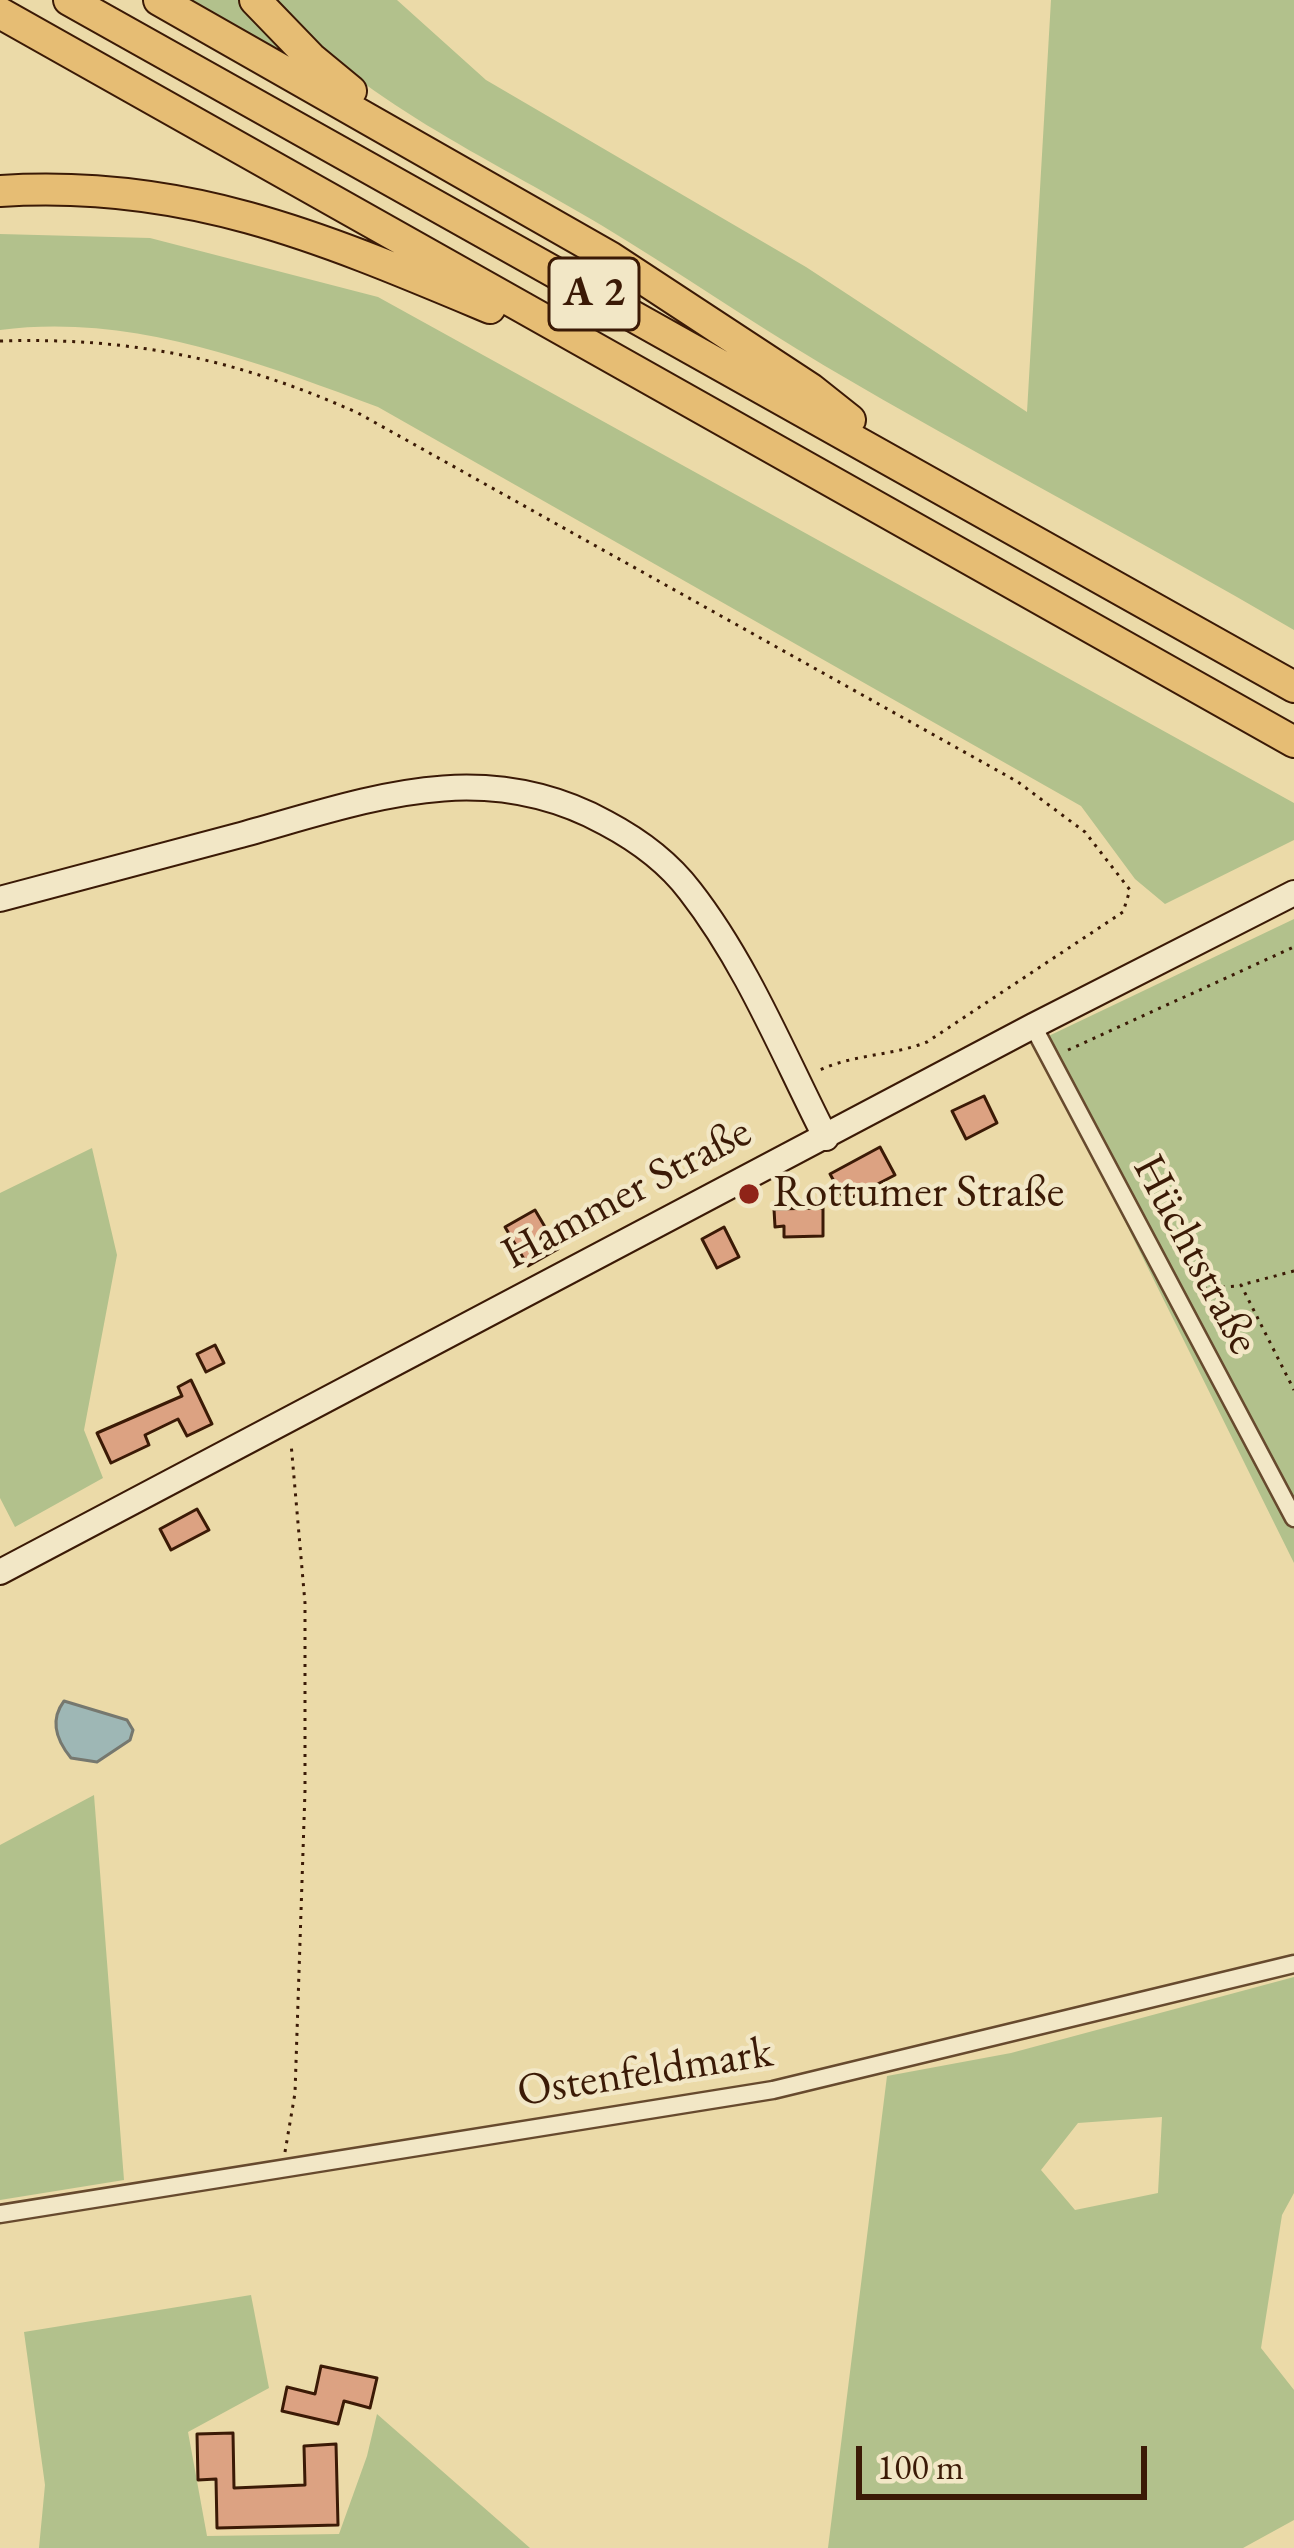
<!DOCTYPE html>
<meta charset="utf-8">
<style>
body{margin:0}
#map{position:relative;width:1294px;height:2548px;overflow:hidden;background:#ebdaa8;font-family:"EB Garamond",serif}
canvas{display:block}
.scale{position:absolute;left:856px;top:2446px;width:291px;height:54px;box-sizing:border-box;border:6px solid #3b1a06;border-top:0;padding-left:15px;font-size:36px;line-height:42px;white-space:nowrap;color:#3b1a06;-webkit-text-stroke:9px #f2e7c6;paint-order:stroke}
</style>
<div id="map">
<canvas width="1294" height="2548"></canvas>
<div class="scale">100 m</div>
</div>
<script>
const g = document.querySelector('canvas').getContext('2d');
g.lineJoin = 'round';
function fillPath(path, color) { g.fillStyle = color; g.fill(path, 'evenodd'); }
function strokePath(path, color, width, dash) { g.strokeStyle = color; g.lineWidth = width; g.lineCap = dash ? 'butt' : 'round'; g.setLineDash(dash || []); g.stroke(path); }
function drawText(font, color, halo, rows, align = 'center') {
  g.font = font + ' "EB Garamond",serif'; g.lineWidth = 9; g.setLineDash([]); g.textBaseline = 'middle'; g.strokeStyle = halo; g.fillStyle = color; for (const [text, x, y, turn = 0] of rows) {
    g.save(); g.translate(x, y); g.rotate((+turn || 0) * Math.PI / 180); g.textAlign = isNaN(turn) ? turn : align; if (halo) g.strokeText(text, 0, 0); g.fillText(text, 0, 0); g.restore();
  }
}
fillPath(new Path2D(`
 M 182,0 L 239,0 L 318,75 Z
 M 271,0 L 397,0 L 486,80 L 806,267 L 1027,412 L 1051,0 L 1294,0 L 1294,630 C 1139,539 979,457 825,366 C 749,321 676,270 601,225 C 486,156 361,102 271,0 Z
 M 0,234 L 150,238 L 378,297 L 1294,803 L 1294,840 L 1165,904 L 1135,879 L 1081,806 L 378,407 C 257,362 131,313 0,330 Z
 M 1294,919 L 1294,1563 L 1036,1042 Z
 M 92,1148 L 117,1255 L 84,1430 L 103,1478 L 15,1527 L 0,1498 L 0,1193 Z
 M 94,1795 L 124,2180 L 0,2200 L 0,1845 Z
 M 1294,1977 L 1294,2193 L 1282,2215 L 1261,2348 L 1294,2390 L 1294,2520 L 1243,2548 L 828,2548 L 887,2076 L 1011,2053 ZM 1162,2117 L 1158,2193 L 1075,2210 L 1041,2170 L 1078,2123 Z
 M 251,2295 L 269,2388 L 188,2432 L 207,2536 L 339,2534 L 367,2456 L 377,2414 L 530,2548 L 39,2548 L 45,2485 L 24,2332 Z`), '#b2c18c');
const water = new Path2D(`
 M 64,1701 L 127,1720 L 133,1730 L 130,1740 L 97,1762 L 71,1758 C 57,1741 49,1721 64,1701 Z`);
fillPath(water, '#9eb7b5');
strokePath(water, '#76786f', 3);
const building = new Path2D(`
 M 984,1096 L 997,1123 L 966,1139 L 952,1111 Z
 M 880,1147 L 895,1175 L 845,1201 L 830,1174 Z
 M 823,1208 L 823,1236 L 784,1237 L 784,1226 L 775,1227 L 774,1209 Z
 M 535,1210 L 558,1249 L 528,1266 L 505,1227 Z
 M 724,1227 L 739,1257 L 717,1268 L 702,1239 Z
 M 215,1345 L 224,1363 L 206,1372 L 197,1354 Z
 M 191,1380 L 212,1424 L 187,1436 L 178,1419 L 145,1435 L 149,1445 L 111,1463 L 97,1433 L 182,1396 L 178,1387 Z
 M 197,1509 L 209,1530 L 171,1550 L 160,1529 Z
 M 321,2366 L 377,2378 L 370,2408 L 344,2401 L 338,2424 L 282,2411 L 287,2387 L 315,2394 Z
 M 233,2433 L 234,2488 L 305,2485 L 304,2446 L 336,2444 L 338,2525 L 217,2528 L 216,2479 L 198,2480 L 197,2434 Z`);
fillPath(building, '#dca282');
strokePath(building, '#3b1a06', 3);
const street = new Path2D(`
 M 1033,1026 L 1294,1518
 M 0,2214 L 773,2090 L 1294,1964`);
const secondary = new Path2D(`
 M 0,899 C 79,878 158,857 237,836 C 365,801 480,754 606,823 C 638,840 668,862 690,891 C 747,964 784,1056 826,1138
 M 0,1572 L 1033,1026 L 1294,893`);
const highway = new Path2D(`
 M 69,0 L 1294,687
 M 159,0 L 610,257 L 811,389 L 850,420
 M 255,0 L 311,58 L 351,91
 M 0,13 L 1294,742
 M 0,191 C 186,179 323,238 490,308`);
strokePath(street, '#674a2e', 21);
strokePath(secondary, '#3b1a06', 28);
strokePath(highway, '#3b1a06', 34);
strokePath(new Path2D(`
 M 0,341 C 132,337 237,359 358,413 L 1018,782 L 1085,832 L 1130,890 L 1123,912 L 927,1042 C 892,1056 854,1054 820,1070
 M 1068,1050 L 1294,947
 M 1294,1271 L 1241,1285 L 1294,1390
 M 1195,1289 L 1239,1286
 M 285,2152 L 295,2093 L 305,1791 L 305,1603 L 291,1443`), '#3b1a06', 3, [3, 6]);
strokePath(street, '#f2e7c6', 16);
strokePath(secondary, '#f2e7c6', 24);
strokePath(highway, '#e6bd74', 30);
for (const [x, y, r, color] of [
 [749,1194,12,"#8f2418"]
]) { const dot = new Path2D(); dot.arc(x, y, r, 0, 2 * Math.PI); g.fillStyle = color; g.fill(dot); strokePath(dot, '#f2e7c6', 4.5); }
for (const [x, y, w] of [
 [594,294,90]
]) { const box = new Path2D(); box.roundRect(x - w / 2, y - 36, w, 72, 9); g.fillStyle = '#f2e7c6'; g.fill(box); strokePath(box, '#3b1a06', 3); }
drawText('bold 42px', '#3b1a06', null, [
 ["A 2",594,294]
]);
drawText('45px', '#3b1a06', '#f2e7c6', [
 ["Hammer Straße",627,1194,-28],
 ["Hüchtstraße",1195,1255,62],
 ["Ostenfeldmark",645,2073,-9]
]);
drawText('45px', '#3b1a06', '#f2e7c6', [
 ["Rottumer Straße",773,1194]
], 'left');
</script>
